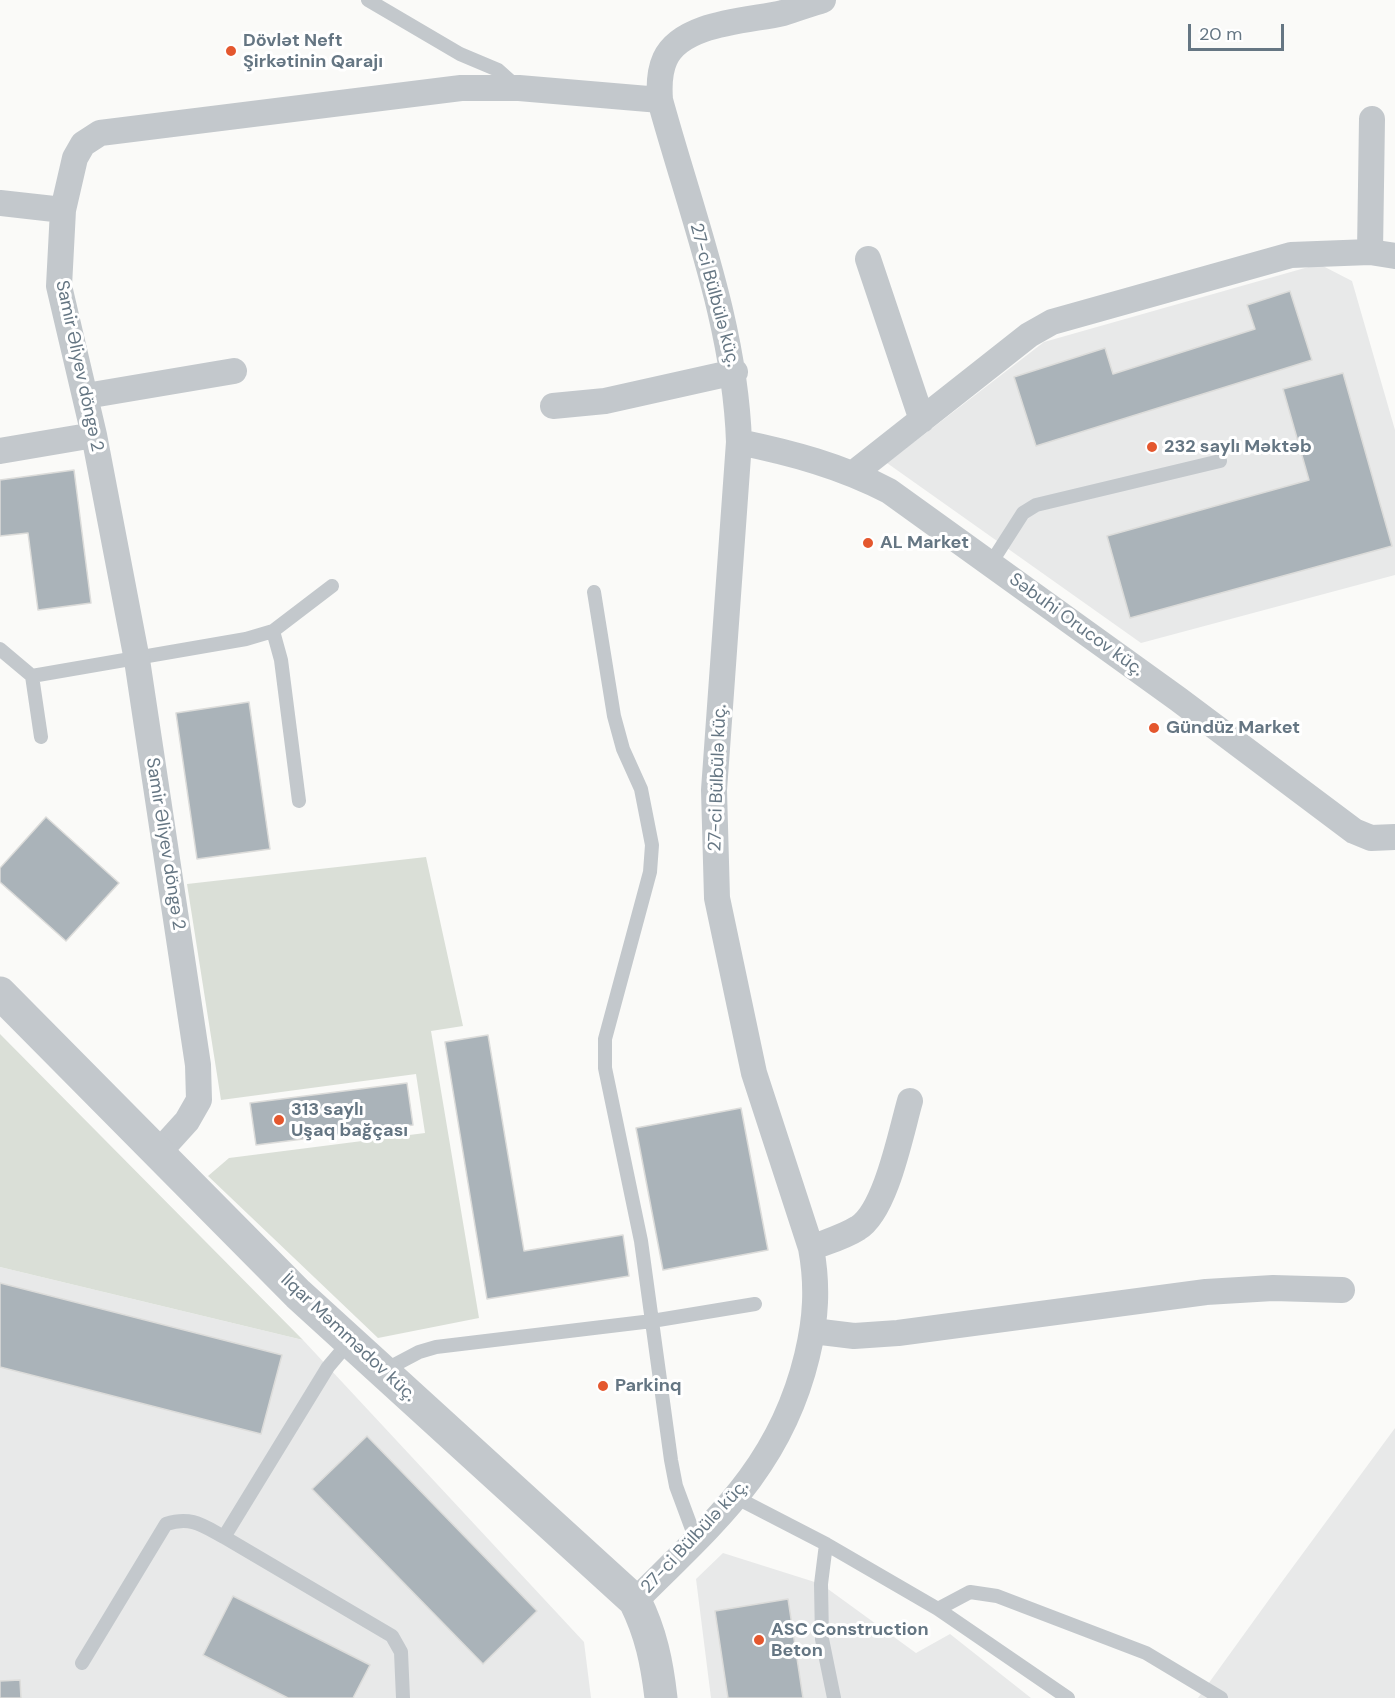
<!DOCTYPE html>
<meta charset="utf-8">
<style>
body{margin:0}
#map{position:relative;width:1395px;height:1698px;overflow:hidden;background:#fafaf8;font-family:"DM Sans",sans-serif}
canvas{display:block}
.scale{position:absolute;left:1188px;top:24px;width:96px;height:27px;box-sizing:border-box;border:3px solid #657683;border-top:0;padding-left:8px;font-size:18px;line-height:21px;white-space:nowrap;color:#657683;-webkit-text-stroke:4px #fff;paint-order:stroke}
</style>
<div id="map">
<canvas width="1395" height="1698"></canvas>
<div class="scale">20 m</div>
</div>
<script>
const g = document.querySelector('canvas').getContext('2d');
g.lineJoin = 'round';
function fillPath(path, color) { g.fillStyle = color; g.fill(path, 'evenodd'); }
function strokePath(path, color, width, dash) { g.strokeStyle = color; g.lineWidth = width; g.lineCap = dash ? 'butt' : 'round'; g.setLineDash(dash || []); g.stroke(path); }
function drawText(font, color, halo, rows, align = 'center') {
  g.font = font + ' "DM Sans",sans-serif'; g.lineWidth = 6; g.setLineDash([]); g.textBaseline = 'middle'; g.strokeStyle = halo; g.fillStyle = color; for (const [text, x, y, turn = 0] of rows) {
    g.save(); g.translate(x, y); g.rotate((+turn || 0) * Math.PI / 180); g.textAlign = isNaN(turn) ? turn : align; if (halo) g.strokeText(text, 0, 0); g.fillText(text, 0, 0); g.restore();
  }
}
fillPath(new Path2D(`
 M 1319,264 L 1352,281 L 1395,430 L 1395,575 L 1141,643 L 887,463 L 1044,342 Z
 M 0,1267 L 303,1340 L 584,1642 L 591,1698 L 0,1698 Z
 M 1395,1428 L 1395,1698 L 1198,1698 L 1281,1583 Z
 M 723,1553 L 821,1584 L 916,1653 L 950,1634 L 1031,1698 L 711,1698 L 696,1579 Z`), '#e8e9e9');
fillPath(new Path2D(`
 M 426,857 L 463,1026 L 431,1031 L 479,1318 L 378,1338 L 208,1176 L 229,1158 L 425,1133 L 416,1074 L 221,1100 L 187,884 Z
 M 0,1034 L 303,1340 L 0,1267 Z`), '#dadfd7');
const building = new Path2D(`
 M 1290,291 L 1312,360 L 1036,446 L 1014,377 L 1105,348 L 1113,374 L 1255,329 L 1247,305 Z
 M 1343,373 L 1392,546 L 1130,618 L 1107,536 L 1309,480 L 1283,389 Z
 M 74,470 L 91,603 L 38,610 L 28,533 L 0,536 L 0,480 Z
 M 249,702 L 270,849 L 197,859 L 176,713 Z
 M 46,817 L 119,883 L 66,941 L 0,882 L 0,868 Z
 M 488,1035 L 524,1251 L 623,1235 L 629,1276 L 487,1299 L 445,1042 Z
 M 407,1083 L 413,1125 L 256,1145 L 250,1103 Z
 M 741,1108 L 768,1250 L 663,1270 L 636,1128 Z
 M 0,1283 L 282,1355 L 261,1434 L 0,1367 Z
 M 367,1436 L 537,1611 L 483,1664 L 312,1489 Z
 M 233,1596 L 370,1665 L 353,1698 L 288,1698 L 203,1655 Z
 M 788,1599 L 803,1698 L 728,1698 L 715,1611 Z
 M 20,1680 L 21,1698 L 0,1698 L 0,1681 Z`);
fillPath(building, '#aab3b9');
strokePath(building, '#dcdcda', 1.5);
strokePath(new Path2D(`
 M 368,0 L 460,54 L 498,70 L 517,87
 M 991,563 L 1023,513 L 1036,505 L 1220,461
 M 594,592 L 614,716 L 623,749 L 641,789 L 652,845 L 650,872 L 605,1039 L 605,1068 L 641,1241 L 671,1460 L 676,1486 L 696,1540
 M 273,631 L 281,660 L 299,801
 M 0,649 L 32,676 L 246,639 L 273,631 L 332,586
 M 32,676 L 41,737
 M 383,1371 L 419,1352 L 436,1347 L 652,1321 L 755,1304
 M 737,1498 L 826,1544 L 938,1609 L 1068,1698
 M 224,1537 L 328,1367 L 350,1341
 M 826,1544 L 821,1584 L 822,1639 L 834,1698
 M 938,1609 L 970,1592 L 997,1596 L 1146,1653 L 1221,1698
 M 82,1663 L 166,1524 C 191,1516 202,1525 224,1537 L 392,1636 L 401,1652 L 403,1698`), '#c3c8cc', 14);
strokePath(new Path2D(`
 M 0,203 L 63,210
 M 1370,252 L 1372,119
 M 868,259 L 922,420
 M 86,396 L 234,371
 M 553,406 L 605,401 L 735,372
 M 739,442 C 792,453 841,466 889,491 L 1178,699 L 1354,831 L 1371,838 L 1395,837
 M 0,451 L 94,435
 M 854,473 L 1029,335 L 1052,322 L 1291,255 L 1370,252 L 1395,256
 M 158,1153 L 187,1121 L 199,1100 L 198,1065 L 137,660 L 94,435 L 59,286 L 63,210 L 75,158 L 83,144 L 100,133 L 461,88 L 519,88 L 660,100
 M 811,1248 C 826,1242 844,1237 858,1228 C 886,1211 901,1132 910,1101
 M 813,1331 L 854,1336 L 898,1333 L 1206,1292 L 1273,1288 L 1342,1290
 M 635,1601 C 713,1523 780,1468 807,1356 C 816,1319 818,1286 811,1248 L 754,1073 L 717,898 L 714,790 L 739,442 C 735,324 691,213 660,100 C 659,86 659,72 665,59 C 682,22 749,21 783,13 C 796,9 810,4 823,0`), '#c3c8cc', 26);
strokePath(new Path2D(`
 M 0,993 L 298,1294 L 635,1601 C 651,1633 657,1663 661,1698`), '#c3c8cc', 33);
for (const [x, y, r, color] of [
 [231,51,6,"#e4572e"],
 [1152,447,6,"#e4572e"],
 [868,543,6,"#e4572e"],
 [1154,728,6,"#e4572e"],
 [279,1120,6,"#e4572e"],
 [603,1386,6,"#e4572e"],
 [759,1640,6,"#e4572e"]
]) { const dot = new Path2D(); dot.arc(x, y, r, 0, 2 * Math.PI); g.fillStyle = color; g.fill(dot); strokePath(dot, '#fff', 2); }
drawText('bold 18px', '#657683', '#fff', [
 ["Dövlət Neft",243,41],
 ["Şirkətinin Qarajı",243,62],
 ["232 saylı Məktəb",1164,447],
 ["AL Market",880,543],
 ["Gündüz Market",1166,728],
 ["313 saylı",291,1110],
 ["Uşaq bağçası",291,1131],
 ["Parkinq",615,1386],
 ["ASC Construction",771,1630],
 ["Beton",771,1651]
], 'left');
drawText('18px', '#657683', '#fff', [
 ["27-ci Bülbülə küç.",714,295,75],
 ["Samir Əliyev döngə 2",79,366,78],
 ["Səbuhi Orucov küç.",1076,625,36],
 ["27-ci Bülbülə küç.",718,778,-88],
 ["Samir Əliyev döngə 2",165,844,81],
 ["İlqar Məmmədov küç.",348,1338,43],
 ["27-ci Bülbülə küç.",695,1537,-47]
]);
</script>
